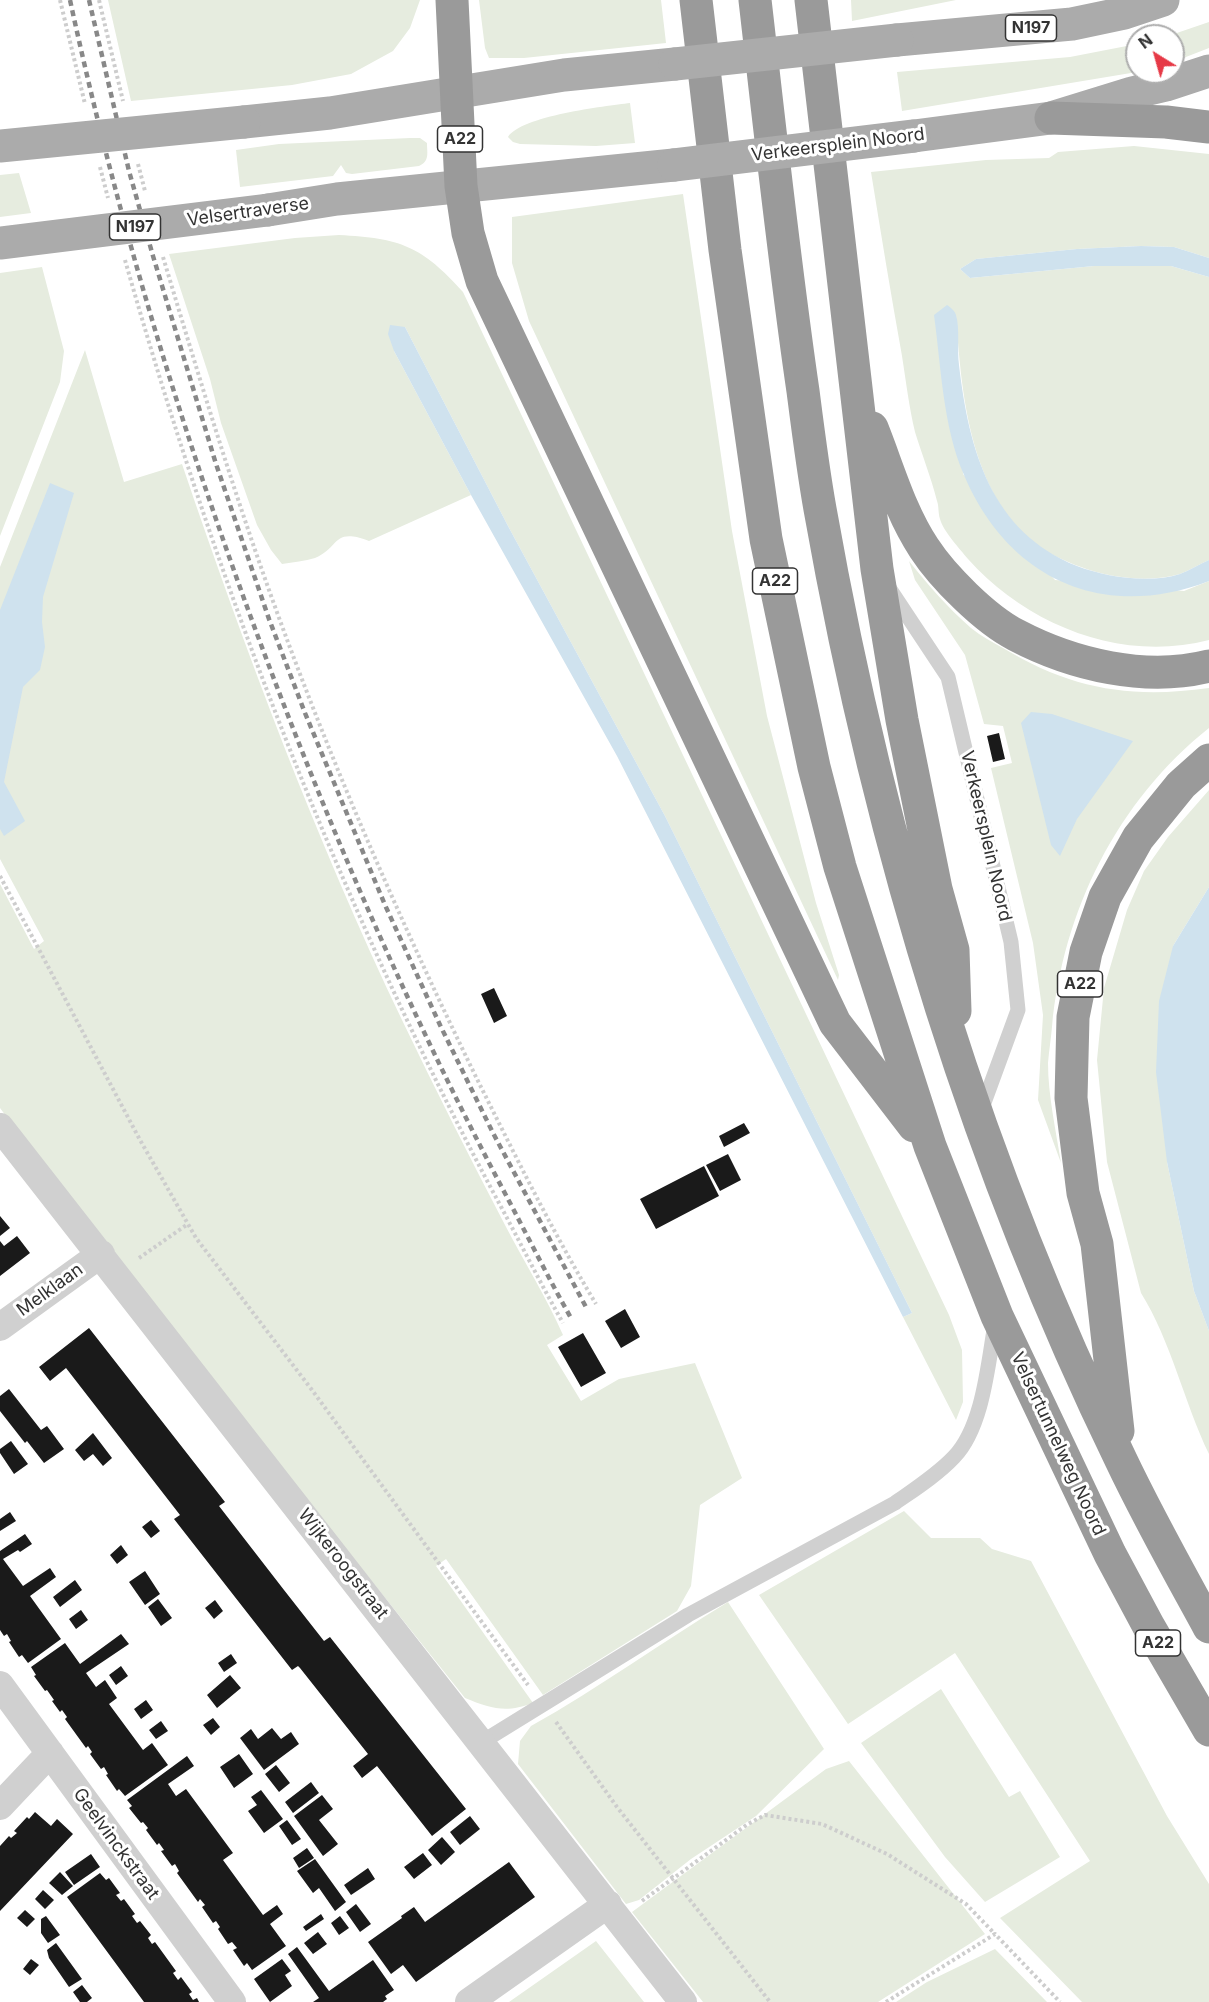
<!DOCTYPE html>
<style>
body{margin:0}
#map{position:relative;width:1209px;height:2002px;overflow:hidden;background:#fff;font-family:Inter,sans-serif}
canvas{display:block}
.north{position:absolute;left:1125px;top:24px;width:60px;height:60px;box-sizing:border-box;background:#fff;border:2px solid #adadad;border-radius:50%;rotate:323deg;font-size:16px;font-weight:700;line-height:24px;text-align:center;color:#333}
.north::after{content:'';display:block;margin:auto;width:21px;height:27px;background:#e63946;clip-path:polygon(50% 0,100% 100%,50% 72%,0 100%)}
</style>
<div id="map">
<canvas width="1209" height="2002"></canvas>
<div class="north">N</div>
</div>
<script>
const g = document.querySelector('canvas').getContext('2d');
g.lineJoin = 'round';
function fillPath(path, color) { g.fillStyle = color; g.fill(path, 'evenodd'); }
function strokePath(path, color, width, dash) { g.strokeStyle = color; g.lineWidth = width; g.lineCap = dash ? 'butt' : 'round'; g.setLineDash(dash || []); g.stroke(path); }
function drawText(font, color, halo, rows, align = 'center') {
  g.font = font + ' Inter,sans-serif'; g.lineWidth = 6; g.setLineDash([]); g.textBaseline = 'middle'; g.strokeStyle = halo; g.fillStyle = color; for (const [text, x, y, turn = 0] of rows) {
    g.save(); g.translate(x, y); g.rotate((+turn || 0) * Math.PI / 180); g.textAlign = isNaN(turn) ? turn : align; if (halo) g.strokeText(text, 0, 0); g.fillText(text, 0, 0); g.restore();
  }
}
fillPath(new Path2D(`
 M 108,0 L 420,0 L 410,28 L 393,51 L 351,74 L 292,85 L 131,101 Z
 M 479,0 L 661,0 L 666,43 L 524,58 L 489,58 L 485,48 Z
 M 851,0 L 956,0 L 852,21 Z
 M 1209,22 L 1209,48 L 1173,62 L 1173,36 L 1168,36 Z
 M 1137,44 L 1137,72 L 902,111 L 897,72 L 1070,57 Z
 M 630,103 L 635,143 L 596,146 L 520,144 L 513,142 L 508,137 C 521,116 605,106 630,103 Z
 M 410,138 L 420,138 L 427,143 C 427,153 430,161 419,166 L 352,174 L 346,173 L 341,165 L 333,176 L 240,187 L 236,150 L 279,144 Z
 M 1134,146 L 1209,154 L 1209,258 L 1174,247 L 1141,246 L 1077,249 L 976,259 L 960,269 L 970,278 L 1094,266 L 1171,266 L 1209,277 L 1209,560 C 1200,564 1190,570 1180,574 C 1151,583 1109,578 1081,567 C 1064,561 1047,553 1033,542 C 969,490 961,390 956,314 L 963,474 L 1055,580 L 1184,591 L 1209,581 L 1209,640 C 1121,663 1027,625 968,559 C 960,549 943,531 940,519 C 938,513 939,506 937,501 C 931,477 922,455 915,432 C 909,407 906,381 902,356 C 891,295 881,234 871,172 L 986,160 L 1049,158 L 1058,152 Z
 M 19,173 L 31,213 L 0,217 L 0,175 Z
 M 683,194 L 732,531 L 767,716 L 816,903 L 839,975 L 838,980 L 529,321 L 512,263 L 512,217 Z
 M 339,235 C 400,238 422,246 463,292 L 949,1315 L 962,1350 L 963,1402 L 956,1420 L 903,1317 L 912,1313 L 665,816 L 508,526 L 405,327 L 394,351 L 471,495 L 369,541 C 332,527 340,548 315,558 C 305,561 293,562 282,564 L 271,550 L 257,525 L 221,423 L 210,379 L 169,254 L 295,238 Z
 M 42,267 L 64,351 L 60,382 L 0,536 L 0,273 Z
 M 85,350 L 124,482 L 182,464 C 246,653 316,840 402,1020 C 435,1089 470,1158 505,1225 C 524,1262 547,1298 563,1335 L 547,1345 L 581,1401 L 619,1379 L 695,1363 L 742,1478 L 700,1505 L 691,1586 L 677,1611 L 543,1695 L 446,1559 L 436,1566 L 533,1703 C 507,1713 491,1709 465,1698 L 248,1426 L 31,1150 L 0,1108 L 0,884 L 34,949 L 44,941 L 0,859 L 0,567 Z
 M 909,561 C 928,585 948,608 971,628 C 981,636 992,642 1003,648 C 1071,689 1130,699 1209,688 L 1209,728 C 1117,801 1063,911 1052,1027 C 1051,1038 1049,1051 1048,1063 C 1048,1095 1056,1131 1061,1163 L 1038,1100 L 1043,1015 L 1033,943 L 991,768 L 1012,763 L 1003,726 L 984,724 L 965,655 L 915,580 Z
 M 1209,790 L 1209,887 L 1173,946 L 1167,1162 L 1194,1291 L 1209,1331 L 1209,1454 C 1184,1402 1171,1341 1141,1293 L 1107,1162 L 1097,1060 L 1104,988 L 1127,910 L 1144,871 L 1168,837 Z
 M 904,1511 L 931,1538 L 980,1538 L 992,1549 L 1031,1561 L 1167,1816 L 1209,1884 L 1209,2002 L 1082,2002 L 1000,1918 L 1090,1861 L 955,1653 L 848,1724 L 759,1595 Z
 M 728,1602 L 824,1749 L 756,1816 L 691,1859 L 639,1900 L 626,1904 L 518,1764 L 520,1741 L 531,1726 C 599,1688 662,1642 728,1602 Z
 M 941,1689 L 1009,1797 L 1020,1791 L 1060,1857 L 985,1902 L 945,1857 L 861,1743 Z
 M 849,1761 L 985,1934 L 878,2002 L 703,2002 L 632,1912 L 826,1769 Z
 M 596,1941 L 644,2002 L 509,2002 Z
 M 995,1949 L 1047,2002 L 896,2002 L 927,1982 Z`), '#e6ecdf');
fillPath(new Path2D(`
 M 1141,246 L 1174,247 L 1209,258 L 1209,277 L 1171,266 L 1094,266 L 970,278 L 960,269 L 976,259 L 1077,249 Z
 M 947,305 C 950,307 955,311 956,315 C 960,328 957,350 959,365 C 969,450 991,532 1077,566 C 1106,577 1149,584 1180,574 C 1190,570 1200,564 1209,560 L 1209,581 C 1103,622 1008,579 964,475 C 943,427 941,366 934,315 Z
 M 390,325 L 405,327 L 508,526 L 665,816 L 912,1313 L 903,1317 L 617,756 L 471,495 L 394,351 L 388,334 Z
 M 50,483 L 74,493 L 43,597 L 42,622 L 45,647 L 40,670 L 23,687 L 4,782 L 25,821 L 4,836 L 0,829 L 0,610 Z
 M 1031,712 L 1052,714 L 1133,741 L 1077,819 L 1060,856 L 1051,845 L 1021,723 Z
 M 1209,887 L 1209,1331 L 1194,1291 L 1167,1162 L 1156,1072 L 1159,1001 L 1173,946 Z`), '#cfe2ee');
fillPath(new Path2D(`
 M 999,733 L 1005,759 L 993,762 L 987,736 Z
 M 494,988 L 507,1016 L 494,1023 L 481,994 Z
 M 744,1123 L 750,1133 L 724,1147 L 719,1136 Z
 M 728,1154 L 741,1180 L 720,1191 L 706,1165 Z
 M 704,1166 L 719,1196 L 656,1229 L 640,1199 Z
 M 0,1216 L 10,1228 L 0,1236 Z
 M 17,1236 L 30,1253 L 0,1276 L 0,1241 L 4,1246 Z
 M 625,1309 L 640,1337 L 621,1348 L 605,1321 Z
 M 89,1328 L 225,1502 L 219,1506 L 284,1590 L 324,1641 L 330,1637 L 466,1809 L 432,1836 L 377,1766 L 362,1778 L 353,1766 L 368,1754 L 300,1668 L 298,1666 L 292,1670 L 174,1519 L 180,1515 L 66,1368 L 50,1381 L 39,1367 Z
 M 583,1333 L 606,1373 L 581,1387 L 558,1347 Z
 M 9,1389 L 41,1430 L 47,1426 L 64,1449 L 44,1463 L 27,1441 L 25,1443 L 0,1411 L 0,1396 Z
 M 93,1433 L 112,1458 L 103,1466 L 93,1454 L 84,1461 L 75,1450 Z
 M 11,1441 L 28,1464 L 14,1474 L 0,1453 L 0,1449 Z
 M 10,1512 L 16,1521 L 0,1531 L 0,1519 Z
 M 151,1520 L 160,1531 L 151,1538 L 142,1527 Z
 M 25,1534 L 32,1544 L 20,1552 L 18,1550 L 3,1559 L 23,1586 L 50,1568 L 56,1577 L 30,1596 L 61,1639 L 28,1663 L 22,1655 L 19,1657 L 9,1642 L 11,1641 L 7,1634 L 4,1636 L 0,1630 L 0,1551 Z
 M 121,1545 L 128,1555 L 117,1564 L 110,1555 Z
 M 145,1571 L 160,1594 L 145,1605 L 129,1582 Z
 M 75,1580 L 82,1590 L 60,1607 L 53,1597 Z
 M 158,1599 L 172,1618 L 161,1626 L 148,1607 Z
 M 215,1600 L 223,1611 L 214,1619 L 205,1608 Z
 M 81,1610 L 88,1620 L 76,1629 L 69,1619 Z
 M 121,1634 L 129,1644 L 86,1673 L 96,1687 L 105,1680 L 117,1698 L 109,1704 L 143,1750 L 152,1743 L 168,1765 L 125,1796 L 119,1789 L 117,1791 L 106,1775 L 108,1774 L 104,1767 L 101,1769 L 90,1754 L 92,1752 L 88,1746 L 86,1748 L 65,1719 L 67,1717 L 62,1710 L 60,1712 L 52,1701 L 54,1700 L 47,1690 L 45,1691 L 34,1676 L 36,1675 L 31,1667 L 65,1643 L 80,1664 Z
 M 231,1654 L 237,1663 L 224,1672 L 218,1663 Z
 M 121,1666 L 128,1676 L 116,1685 L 109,1675 Z
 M 230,1675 L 241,1688 L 217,1708 L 207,1695 Z
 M 146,1700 L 153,1710 L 141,1719 L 134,1709 Z
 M 213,1718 L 220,1727 L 211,1735 L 203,1725 Z
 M 161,1721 L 168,1731 L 156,1739 L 149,1730 Z
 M 272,1728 L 281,1739 L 291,1732 L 299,1744 L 264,1770 L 240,1738 L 251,1729 L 258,1739 Z
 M 239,1754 L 253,1774 L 234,1788 L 220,1767 Z
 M 187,1756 L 194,1766 L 168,1784 L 176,1796 L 186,1789 L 233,1853 L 223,1860 L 263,1915 L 277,1905 L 283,1914 L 270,1924 L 286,1946 L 252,1970 L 247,1963 L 244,1966 L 233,1950 L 237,1948 L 232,1942 L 228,1944 L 218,1929 L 220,1927 L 216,1921 L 213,1923 L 202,1907 L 205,1905 L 200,1899 L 198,1902 L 177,1873 L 179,1871 L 175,1864 L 172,1866 L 161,1851 L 164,1850 L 159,1843 L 157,1845 L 146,1830 L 148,1828 L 143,1822 L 141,1823 L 129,1808 L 132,1806 L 127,1800 Z
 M 276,1765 L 290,1783 L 279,1792 L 265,1774 Z
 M 311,1782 L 319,1793 L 293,1813 L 285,1802 Z
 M 261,1790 L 283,1819 L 264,1833 L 248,1811 L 257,1805 L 251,1797 Z
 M 322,1795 L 333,1809 L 319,1820 L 338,1844 L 323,1856 L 294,1816 Z
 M 35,1812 L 51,1826 L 57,1819 L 73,1834 L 0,1911 L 0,1846 L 9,1836 L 11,1838 L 17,1833 L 14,1831 L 27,1817 L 29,1819 Z
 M 470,1816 L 480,1829 L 460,1845 L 450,1832 Z
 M 287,1820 L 301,1839 L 292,1845 L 279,1826 Z
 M 442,1837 L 455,1852 L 441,1865 L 428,1850 Z
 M 307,1848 L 314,1858 L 299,1868 L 293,1858 Z
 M 423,1853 L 432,1865 L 414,1879 L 404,1867 Z
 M 91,1854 L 100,1867 L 74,1885 L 65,1872 Z
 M 315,1859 L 346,1902 L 335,1911 L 319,1888 L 313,1893 L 297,1871 Z
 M 509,1862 L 535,1897 L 416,1982 L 403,1965 L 391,1974 L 368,1942 L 402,1918 L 401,1916 L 414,1907 L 425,1922 Z
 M 368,1868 L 375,1879 L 351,1895 L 344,1885 Z
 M 60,1872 L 73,1886 L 62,1895 L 49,1883 Z
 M 100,1873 L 106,1880 L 109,1878 L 120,1893 L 116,1895 L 121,1901 L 124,1899 L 135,1914 L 132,1916 L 137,1923 L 140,1921 L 151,1935 L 148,1938 L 152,1944 L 155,1942 L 176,1971 L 173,1973 L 178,1980 L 181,1977 L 192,1992 L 189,1994 L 193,2000 L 197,1998 L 199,2002 L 144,2002 L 67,1897 Z
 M 43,1890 L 54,1900 L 45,1909 L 35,1899 Z
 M 356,1904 L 371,1924 L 360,1932 L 346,1912 Z
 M 25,1910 L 35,1919 L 27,1927 L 17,1918 Z
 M 321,1914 L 324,1919 L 306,1931 L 303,1927 Z
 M 46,1916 L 60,1935 L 48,1943 L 41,1933 L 41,1919 Z
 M 340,1916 L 349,1928 L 339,1935 L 331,1923 Z
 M 318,1932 L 327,1944 L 313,1954 L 304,1943 Z
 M 56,1943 L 82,1979 L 69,1987 L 49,1958 L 47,1950 Z
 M 297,1947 L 329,1991 L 373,1960 L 394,1990 L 385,1996 L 387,1999 L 383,2002 L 313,2002 L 319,1998 L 288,1954 Z
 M 31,1959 L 39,1965 L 30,1975 L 23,1969 Z
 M 282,1959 L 291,1971 L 285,1975 L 292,1986 L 270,2002 L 254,1979 Z
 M 82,1985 L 92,1998 L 87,2002 L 80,2002 L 73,1992 Z`), '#1a1a1a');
strokePath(new Path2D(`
 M 60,0 L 85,104
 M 99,0 L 123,101
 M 138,164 L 145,191
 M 100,167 L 108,198
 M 163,257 C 199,377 235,497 278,615 C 335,772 403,927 476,1077 C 514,1153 552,1231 596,1304
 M 125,260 C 216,581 336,895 492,1190 C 516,1234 538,1279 563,1323
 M 0,876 L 140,1140 L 196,1238 L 312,1390 L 528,1685
 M 139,1258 L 188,1224
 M 556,1722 L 617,1807 L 770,2002
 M 642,1901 L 748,1824 L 765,1815 L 822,1824 L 887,1854 L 966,1904 L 995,1934
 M 886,2002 L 995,1934 L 1060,2002`), '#cdcdcd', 4, [3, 3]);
strokePath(new Path2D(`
 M 889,588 L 948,677 L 1011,942 L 1018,1010 L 981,1111
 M 482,1742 L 688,1615 L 895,1503 C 915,1489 937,1475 954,1457 C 983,1427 988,1364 995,1324`), '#d0d0d0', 15);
strokePath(new Path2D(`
 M 0,1127 L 683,2002
 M 0,1327 L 101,1254
 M 0,1685 L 232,2002
 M 0,1806 L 50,1753
 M 469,2002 L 608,1904`), '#d0d0d0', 28);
strokePath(new Path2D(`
 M 897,40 L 1072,24 L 1124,13 L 1163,0
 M 244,122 L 330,113 L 564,75 L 675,64
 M 914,136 L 1051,118 L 1132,93 L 1166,85 L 1209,71
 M 268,210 L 337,199 L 674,165`), '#ababab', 33);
strokePath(new Path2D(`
 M 452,0 L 461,186 L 468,233 L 482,281 L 835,1023 L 914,1126
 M 696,0 L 725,250 L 766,539 L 814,767 L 840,867 L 930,1146 L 997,1316 L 1110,1554 L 1148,1625 L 1209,1730
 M 755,0 C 770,130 784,261 803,391 C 808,430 813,470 820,509 C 878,837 975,1160 1121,1460 C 1148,1517 1179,1572 1209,1627
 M 811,0 L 877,569 L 902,720 L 936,889 L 953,950 L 955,1011
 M 1051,118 L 1166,122 L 1209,127
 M 872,428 C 888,468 900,512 924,548 C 943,577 985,619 1016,635 C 1073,665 1146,682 1209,666
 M 1118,1431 L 1097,1244 L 1083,1193 L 1071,1098 L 1073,1017 L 1086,952 L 1105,897 L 1138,838 L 1181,785 L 1209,760`), '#9a9a9a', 33);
strokePath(new Path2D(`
 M 70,0 C 130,278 219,550 327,813 C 381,944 441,1073 508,1199 C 529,1239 549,1279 571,1318
 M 89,0 L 129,171 L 153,256 L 216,464 L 269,619 L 305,713 L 385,905 L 440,1025 L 493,1133 L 587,1309`), '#888', 4.5, [6, 4.5]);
strokePath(new Path2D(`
 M 675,64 L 897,40
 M 0,146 L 244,122
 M 674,165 L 914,136
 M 2,243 L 268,210`), '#ababab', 33);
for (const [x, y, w] of [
 [1031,28,51],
 [460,139,45],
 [135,227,51],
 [775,581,45],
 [1080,984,45],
 [1158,1643,45]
]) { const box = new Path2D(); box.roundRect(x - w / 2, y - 13, w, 26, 4.5); g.fillStyle = '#fff'; g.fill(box); strokePath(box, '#333', 1.5); }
drawText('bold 16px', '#333', null, [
 ["N197",1031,28],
 ["A22",460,139],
 ["N197",135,227],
 ["A22",775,581],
 ["A22",1080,984],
 ["A22",1158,1643]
]);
drawText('18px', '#333', '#fff', [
 ["Verkeersplein Noord",838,145,-7],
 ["Velsertraverse",248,212,-8],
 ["Verkeersplein Noord",986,836,77],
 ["Melklaan",50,1290,-36],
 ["Velsertunnelweg Noord",1058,1444,65],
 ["Wijkeroogstraat",343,1564,52],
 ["Geelvinckstraat",116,1844,54]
]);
</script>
